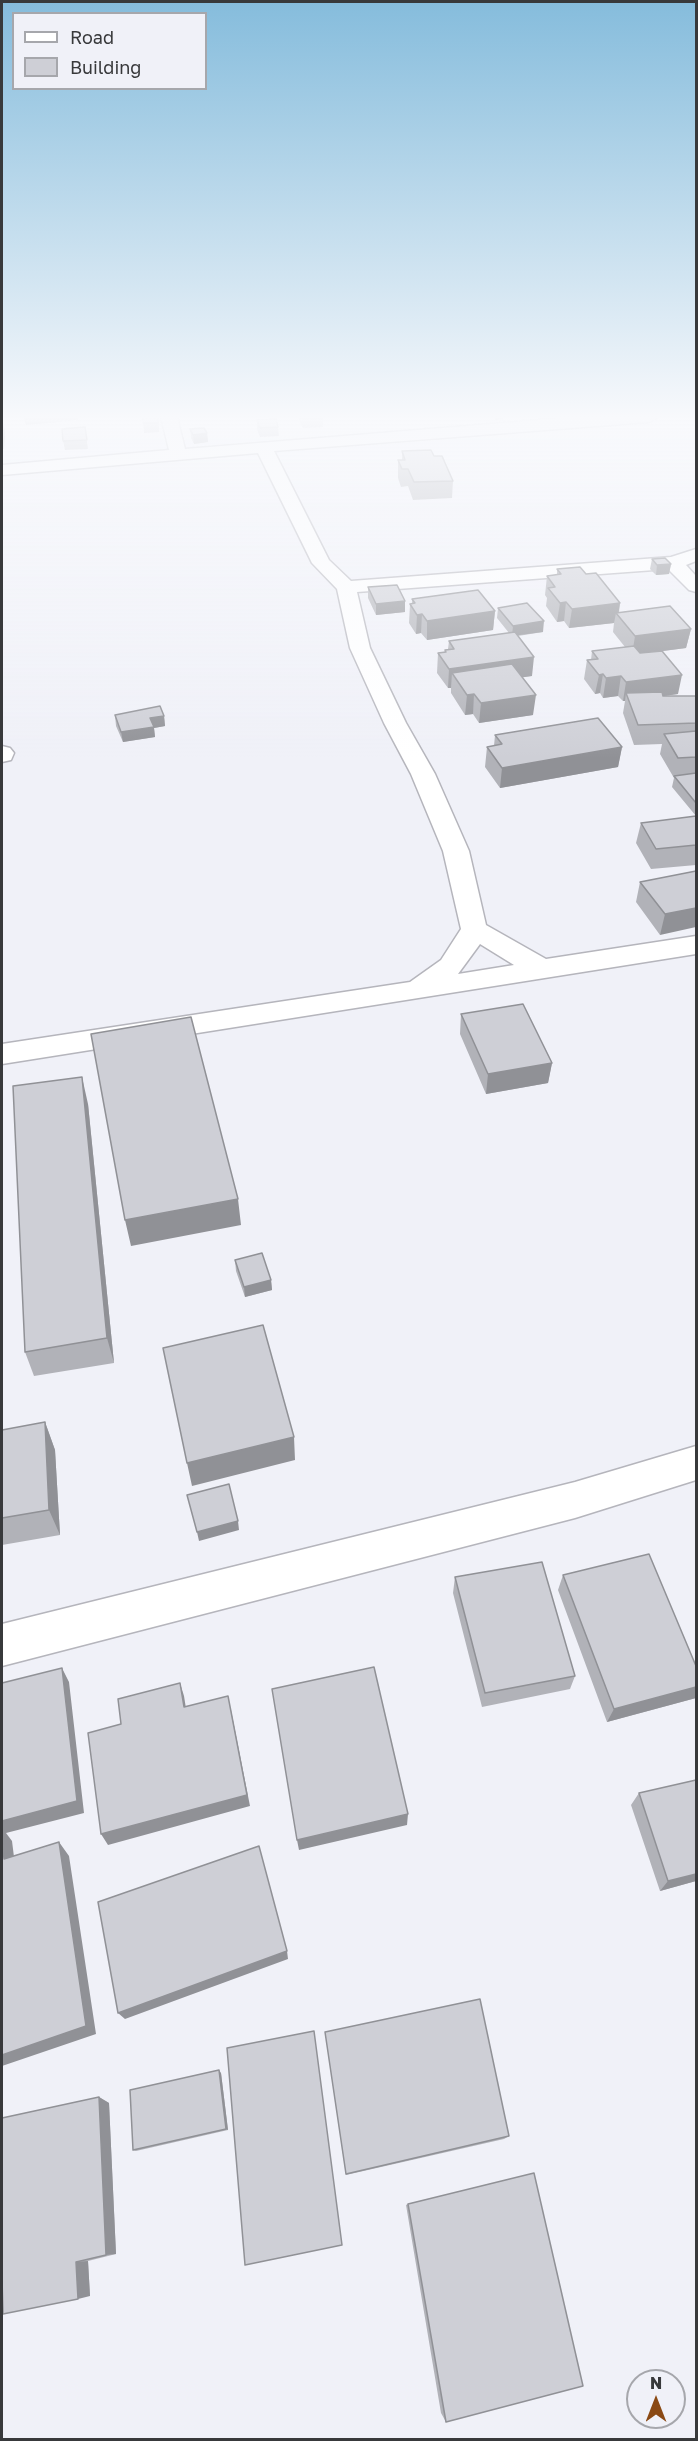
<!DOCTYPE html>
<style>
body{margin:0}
#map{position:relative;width:698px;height:2441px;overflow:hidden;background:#f0f1f8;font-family:"Golos Text",sans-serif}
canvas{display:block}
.frame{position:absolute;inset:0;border:3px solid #38393b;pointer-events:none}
.legend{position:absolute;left:12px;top:12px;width:195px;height:78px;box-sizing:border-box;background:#f0f1f8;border:2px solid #a6a7ac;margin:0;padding:8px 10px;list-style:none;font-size:18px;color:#38393b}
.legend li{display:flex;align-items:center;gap:12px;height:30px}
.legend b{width:30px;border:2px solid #a6a7ac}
.north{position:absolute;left:626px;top:2369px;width:60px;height:60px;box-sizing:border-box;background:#f0f1f8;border:2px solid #a6a7ac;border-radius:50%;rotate:0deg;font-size:16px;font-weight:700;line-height:24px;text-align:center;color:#38393b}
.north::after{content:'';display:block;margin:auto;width:21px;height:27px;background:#8a4914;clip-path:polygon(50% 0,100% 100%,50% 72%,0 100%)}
</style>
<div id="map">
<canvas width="698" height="2441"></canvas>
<div class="frame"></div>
<ul class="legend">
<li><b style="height:8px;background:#fff"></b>Road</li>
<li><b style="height:16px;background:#cecfd6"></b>Building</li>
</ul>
<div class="north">N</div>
</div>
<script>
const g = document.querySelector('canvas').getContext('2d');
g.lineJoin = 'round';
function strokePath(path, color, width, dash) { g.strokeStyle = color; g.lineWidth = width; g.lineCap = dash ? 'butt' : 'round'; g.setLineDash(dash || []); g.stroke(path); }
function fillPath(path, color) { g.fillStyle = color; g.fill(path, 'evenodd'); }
const minor = new Path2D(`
 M 161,417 L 177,417 L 185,449 L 577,417 L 657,417 L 649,422 L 274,451 L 329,560 L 351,581 L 671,557 L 696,549 L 696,561 L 686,565 L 696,576 L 696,592 L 689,590 L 668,569 L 357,592 L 370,648 L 406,723 L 435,774 L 469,851 L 486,925 L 546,959 L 696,936 L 696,954 L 2,1064 L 2,1044 L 410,982 L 441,960 L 461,929 L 443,851 L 411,774 L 384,723 L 350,648 L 337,589 L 312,563 L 258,453 L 2,475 L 2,465 L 169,450 ZM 480,944 L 514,965 L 458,974 Z
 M 2,746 L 10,748 L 14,753 L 11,760 L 2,762 Z
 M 696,1446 L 696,1480 L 575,1518 L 2,1666 L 2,1624 L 575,1482 Z`);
strokePath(minor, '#b5b5bc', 3);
fillPath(minor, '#fff');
fillPath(new Path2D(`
 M 2,417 L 5,432 L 4,449 L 2,449 Z
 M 143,417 L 159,417 L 159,432 L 144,433 Z
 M 298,417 L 323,417 L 323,427 L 303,428 Z
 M 257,420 L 278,427 L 279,436 L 260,437 L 257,429 Z
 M 85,427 L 88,449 L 65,450 L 63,441 Z
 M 190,429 L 207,433 L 208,442 L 194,444 L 191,438 Z
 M 402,451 L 434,456 L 453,481 L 452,498 L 413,500 L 408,486 L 401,487 L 398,478 L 398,460 L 402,460 Z
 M 652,559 L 671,564 L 669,574 L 656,575 L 650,569 Z
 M 557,569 L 586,574 L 620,603 L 619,613 L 691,629 L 686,648 L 663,651 L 678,694 L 663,696 L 696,696 L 696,865 L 651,869 L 636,843 L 641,823 L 696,816 L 672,787 L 674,778 L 660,754 L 662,744 L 634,745 L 623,713 L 625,701 L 623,701 L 618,696 L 603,698 L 600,693 L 595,694 L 584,679 L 587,660 L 591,660 L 592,651 L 625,647 L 613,632 L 614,623 L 569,628 L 564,621 L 557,622 L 546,606 L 547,598 L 545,595 L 547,576 L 557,575 Z
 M 368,587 L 405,612 L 376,615 L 368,598 Z
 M 412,599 L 495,611 L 493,630 L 427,640 L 421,633 L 416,634 L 409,623 L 410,604 L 412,604 Z
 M 498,608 L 543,632 L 518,636 L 532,676 L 522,677 L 533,715 L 479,723 L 473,714 L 465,715 L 451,693 L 451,688 L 448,688 L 437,673 L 438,653 L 444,653 L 445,650 L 448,649 L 449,641 L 509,633 L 497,618 Z
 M 115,715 L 164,716 L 165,726 L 154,728 L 155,737 L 123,742 L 116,726 Z
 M 495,735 L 622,747 L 618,767 L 500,788 L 485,767 L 487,747 L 494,746 Z
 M 696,871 L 660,935 L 636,902 L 640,882 Z
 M 461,1014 L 552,1063 L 548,1083 L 486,1094 L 460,1034 Z
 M 88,1104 L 114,1363 L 34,1376 L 25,1352 Z
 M 235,1260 L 271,1280 L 272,1290 L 245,1297 L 236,1271 Z
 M 45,1422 L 55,1450 L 60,1535 L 2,1545 L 2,1430 Z
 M 563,1575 L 696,1698 L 607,1722 L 558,1590 Z
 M 455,1577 L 575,1676 L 570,1689 L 482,1707 L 453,1593 Z
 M 639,1793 L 696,1881 L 660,1891 L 631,1805 Z
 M 325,2032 L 509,2136 L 504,2139 L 346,2175 Z
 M 221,2073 L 228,2130 L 136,2151 L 133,2150 Z
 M 99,2097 L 109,2103 L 116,2254 L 88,2261 L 90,2296 L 2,2281 L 2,2118 Z
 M 408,2204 L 446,2422 L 441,2413 L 406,2205 Z`), '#b1b2b8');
fillPath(new Path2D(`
 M 2,417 L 5,432 L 4,449 L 2,435 Z
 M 24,417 L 78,417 L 78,420 L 26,425 Z
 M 496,417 L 503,417 L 503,419 L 495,420 Z
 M 207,433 L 208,442 L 194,444 L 193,435 Z
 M 671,564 L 669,574 L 656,575 L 657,565 Z
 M 405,601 L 405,612 L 376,615 L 376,604 Z
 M 566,602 L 564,621 L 557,622 L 560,603 Z
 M 620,603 L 618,616 L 616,613 L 614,623 L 569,628 L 572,609 Z
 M 495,611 L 493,630 L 427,640 L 427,621 Z
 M 422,614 L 421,633 L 416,634 L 417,615 Z
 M 544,621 L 543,632 L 512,636 L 513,626 Z
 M 691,629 L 686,648 L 632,655 L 635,636 Z
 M 534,657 L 532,676 L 461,686 L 452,673 L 451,688 L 448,688 L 449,669 Z
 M 603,674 L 600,693 L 595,694 L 599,675 Z
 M 682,675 L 678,694 L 629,701 L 626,693 L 625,701 L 623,701 L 626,682 Z
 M 621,676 L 618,696 L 603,698 L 606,678 Z
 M 474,694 L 473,714 L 465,715 L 467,695 Z
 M 536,695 L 533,715 L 479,723 L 481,703 Z
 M 164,716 L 165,726 L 154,728 L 155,737 L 123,742 L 121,732 L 150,718 Z
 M 622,747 L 618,767 L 500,788 L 502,768 Z
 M 696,908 L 696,927 L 660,935 L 665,914 Z
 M 552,1063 L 548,1083 L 486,1094 L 488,1074 Z
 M 82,1077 L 88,1104 L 114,1363 L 107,1338 Z
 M 238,1199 L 241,1225 L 131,1246 L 125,1220 Z
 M 271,1280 L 272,1290 L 245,1297 L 244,1287 Z
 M 45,1422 L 55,1450 L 60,1535 L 49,1510 Z
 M 294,1437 L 295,1460 L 192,1486 L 187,1463 Z
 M 238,1521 L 239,1530 L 199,1541 L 197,1532 Z
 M 62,1668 L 69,1682 L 84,1813 L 6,1833 L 12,1841 L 16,1873 L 4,1859 L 2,1840 L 2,1821 Z
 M 180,1683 L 184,1696 L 188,1721 L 184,1707 Z
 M 696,1687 L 696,1698 L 607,1722 L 614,1709 Z
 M 231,1710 L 250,1806 L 108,1845 L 101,1834 Z
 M 408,1814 L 407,1825 L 299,1850 L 297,1840 Z
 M 59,1842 L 69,1856 L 96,2034 L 2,2066 L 2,2055 Z
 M 696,1874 L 696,1881 L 660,1891 L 668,1881 Z
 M 287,1951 L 288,1959 L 125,2019 L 118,2013 Z
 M 219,2070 L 221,2073 L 228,2130 L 226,2129 Z
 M 99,2097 L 109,2103 L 116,2254 L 106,2255 Z
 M 88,2261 L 90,2296 L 78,2299 L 76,2262 Z`), '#909196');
const building = new Path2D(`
 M 143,417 L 158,417 L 158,423 L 143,423 Z
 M 276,419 L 278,427 L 260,428 L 257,420 Z
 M 85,427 L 87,440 L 63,441 L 62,429 Z
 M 204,428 L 207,433 L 193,435 L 190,429 Z
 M 431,450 L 434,456 L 442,456 L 453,481 L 414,482 L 408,469 L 402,469 L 398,460 L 405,460 L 402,451 Z
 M 665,558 L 671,564 L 657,565 L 652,559 Z
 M 580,567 L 586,574 L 596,573 L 620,603 L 572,609 L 566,602 L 560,603 L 548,588 L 555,587 L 547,576 L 561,574 L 557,569 Z
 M 397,585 L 405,601 L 376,604 L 368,587 Z
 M 478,590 L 495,611 L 427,621 L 422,614 L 417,615 L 410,604 L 415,603 L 412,599 Z
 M 527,603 L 544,621 L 513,626 L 498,608 Z
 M 670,606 L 691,629 L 635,636 L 616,613 Z
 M 515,632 L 534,657 L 449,669 L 438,653 L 446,652 L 445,650 L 454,649 L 449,641 Z
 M 634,646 L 640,653 L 662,651 L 682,675 L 626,682 L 621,676 L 606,678 L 603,674 L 599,675 L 587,660 L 598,659 L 592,651 Z
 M 512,664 L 536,695 L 481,703 L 474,694 L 467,695 L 452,673 Z
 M 662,692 L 663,696 L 696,696 L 696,723 L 638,725 L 626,693 Z
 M 160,706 L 164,716 L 150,718 L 154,727 L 121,732 L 115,715 Z
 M 598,718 L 622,747 L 502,768 L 487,747 L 502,744 L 495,735 Z
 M 696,731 L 696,757 L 678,758 L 664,734 Z
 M 696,773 L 696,803 L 674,776 Z
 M 696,816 L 696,845 L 656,849 L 641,823 Z
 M 696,871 L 696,908 L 665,914 L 640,882 Z
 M 523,1004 L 552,1063 L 488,1074 L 461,1014 Z
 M 191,1017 L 238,1199 L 125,1220 L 91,1034 Z
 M 82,1077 L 107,1338 L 25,1352 L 13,1086 Z
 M 262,1253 L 271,1280 L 244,1287 L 235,1260 Z
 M 263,1325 L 294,1437 L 187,1463 L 163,1348 Z
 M 45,1422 L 49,1510 L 2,1518 L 2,1430 Z
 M 229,1484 L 238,1521 L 197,1532 L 187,1495 Z
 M 649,1554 L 696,1666 L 696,1687 L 614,1709 L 563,1575 Z
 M 542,1562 L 575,1676 L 485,1693 L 455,1577 Z
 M 374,1667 L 408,1814 L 297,1840 L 272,1689 Z
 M 62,1668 L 77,1801 L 2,1821 L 2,1683 Z
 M 180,1683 L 184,1707 L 228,1696 L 247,1795 L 101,1834 L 88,1733 L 121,1724 L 118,1699 Z
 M 696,1780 L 696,1874 L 668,1881 L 639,1793 Z
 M 2,1840 L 4,1859 L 59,1842 L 86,2026 L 2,2055 Z
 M 259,1846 L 287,1951 L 118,2013 L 98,1902 Z
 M 480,1999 L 509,2136 L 346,2174 L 325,2032 Z
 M 314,2031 L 342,2245 L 245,2265 L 227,2048 Z
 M 219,2070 L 226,2129 L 133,2150 L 130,2090 Z
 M 99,2097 L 106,2255 L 76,2262 L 78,2299 L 3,2314 L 2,2279 L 2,2118 Z
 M 534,2173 L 583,2386 L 446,2422 L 408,2204 Z`);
fillPath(building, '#cecfd6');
strokePath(building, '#909196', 1.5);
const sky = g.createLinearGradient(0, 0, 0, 759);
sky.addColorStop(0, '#85bcdc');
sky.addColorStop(0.55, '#f8f9fc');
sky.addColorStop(1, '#f8f9fc00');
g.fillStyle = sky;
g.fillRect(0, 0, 698, 759);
</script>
